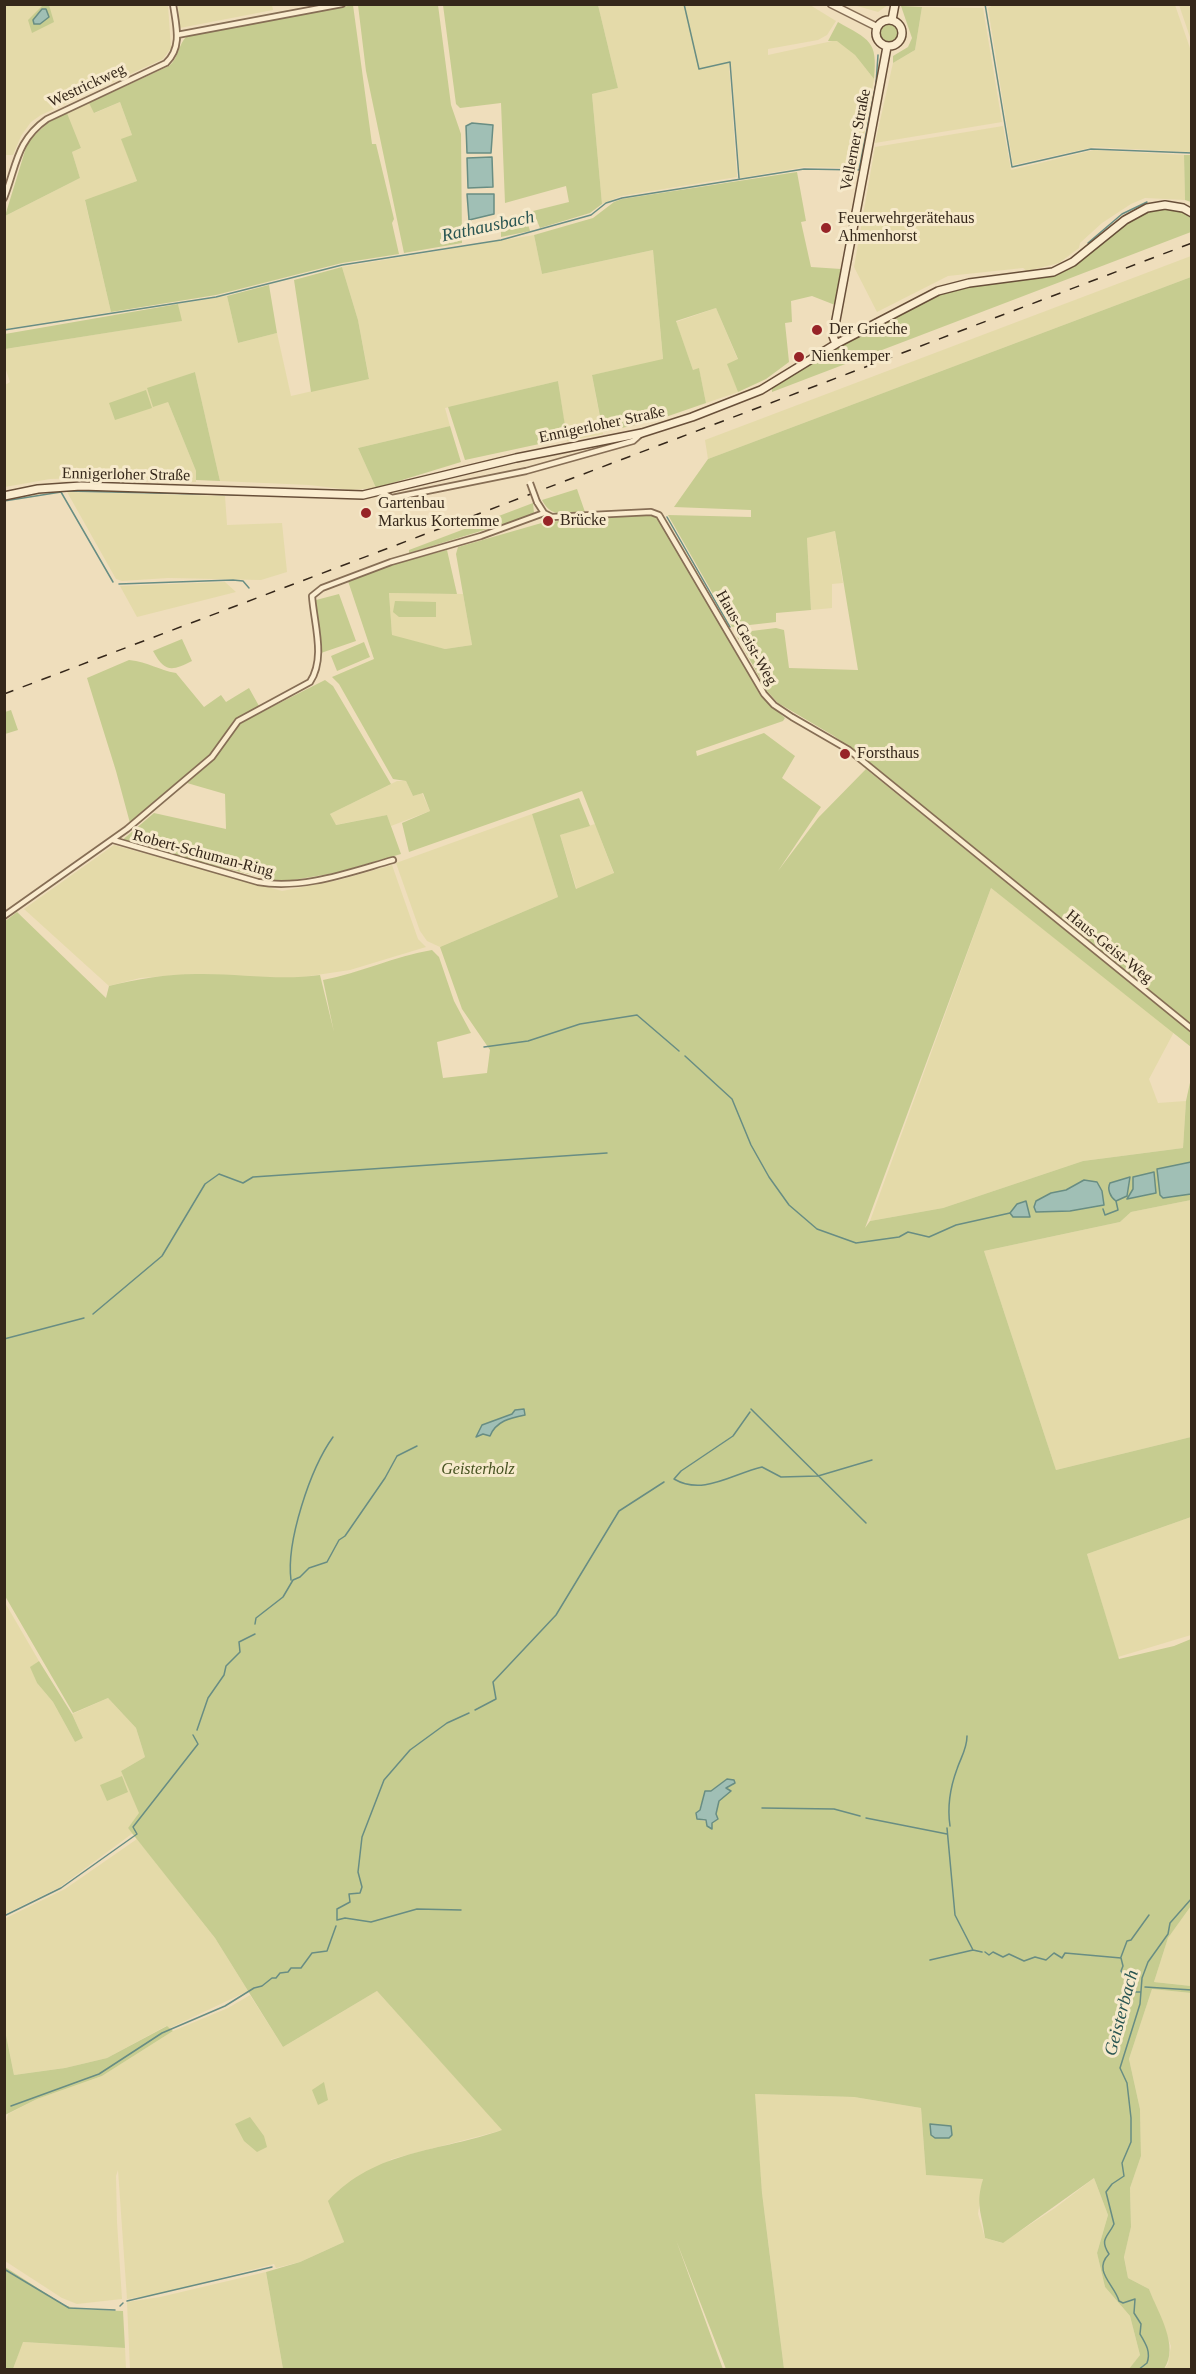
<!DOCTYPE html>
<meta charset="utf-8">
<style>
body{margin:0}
#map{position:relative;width:1196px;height:2374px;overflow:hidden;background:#efdebc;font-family:"Times New Roman",serif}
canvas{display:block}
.frame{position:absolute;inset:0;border:6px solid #35271a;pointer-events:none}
</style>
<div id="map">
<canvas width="1196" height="2374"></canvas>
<div class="frame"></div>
</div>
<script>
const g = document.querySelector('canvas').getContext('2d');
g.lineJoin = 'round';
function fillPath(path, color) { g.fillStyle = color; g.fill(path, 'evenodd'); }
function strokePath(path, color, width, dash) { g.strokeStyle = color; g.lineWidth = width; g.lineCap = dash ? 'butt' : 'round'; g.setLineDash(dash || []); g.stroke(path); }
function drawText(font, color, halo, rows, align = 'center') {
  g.font = font + ' "Times New Roman",serif'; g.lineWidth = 6; g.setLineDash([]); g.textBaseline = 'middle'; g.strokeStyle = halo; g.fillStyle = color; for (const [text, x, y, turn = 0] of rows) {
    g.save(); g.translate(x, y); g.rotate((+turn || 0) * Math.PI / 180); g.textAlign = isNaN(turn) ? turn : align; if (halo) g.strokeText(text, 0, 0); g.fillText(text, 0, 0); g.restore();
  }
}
fillPath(new Path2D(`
 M 995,4 L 1175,5 L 1191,51 L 1191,152 L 1094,147 L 1013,165 L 988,8 Z
 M 4,5 L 168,5 L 171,48 L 163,59 L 41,115 L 31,122 L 21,136 L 13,155 L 5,155 Z
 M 178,5 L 272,5 L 273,10 L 180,28 Z
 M 598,5 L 810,5 L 836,21 L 827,35 L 818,40 L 768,49 L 768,55 L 837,40 L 855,55 L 874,79 L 858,168 L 804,167 L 740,178 L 731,63 L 729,65 L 737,177 L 621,196 L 602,204 L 592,94 L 618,88 Z
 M 854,5 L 888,5 L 878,12 Z
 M 1179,5 L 1191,5 L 1191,40 Z
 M 922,7 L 983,8 L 1002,122 L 875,143 L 893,63 L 915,50 Z
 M 120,102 L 132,135 L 122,140 L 137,181 L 85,201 L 111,312 L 5,329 L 5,216 L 80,178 L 72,152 L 81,148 L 67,113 L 89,103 L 95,113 Z
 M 1003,126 L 1011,170 L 1094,150 L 1184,155 L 1185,200 L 1145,198 L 1131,204 L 1102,223 L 1080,243 L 1079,248 L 1059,263 L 1027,271 L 1023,268 L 948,276 L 877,312 L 854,267 L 875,147 Z
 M 534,235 L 542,274 L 653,250 L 663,360 L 592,375 L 603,434 L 567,441 L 558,381 L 445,408 L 450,426 L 358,448 L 376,488 L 351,490 L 309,485 L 220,481 L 195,372 L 147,389 L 168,402 L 196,471 L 196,482 L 81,478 L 50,479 L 5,487 L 5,385 L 10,382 L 5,367 L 5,349 L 181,321 L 178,304 L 227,296 L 238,343 L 277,333 L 291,396 L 369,378 L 358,320 L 342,267 Z
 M 1191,256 L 1191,277 L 708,459 L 705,440 Z
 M 716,308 L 738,360 L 728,364 L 738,392 L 706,403 L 699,369 L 693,370 L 676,322 Z
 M 67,492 L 225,496 L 227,525 L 282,523 L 287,572 L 261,580 L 168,578 L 122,581 L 116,579 Z
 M 835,531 L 843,583 L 832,584 L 832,608 L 811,610 L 807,538 Z
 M 225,582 L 236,592 L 137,617 L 120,586 Z
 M 389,593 L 463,594 L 472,645 L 445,649 L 392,636 Z
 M 397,781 L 406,781 L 413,796 L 422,793 L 430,811 L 391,826 L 387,815 L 335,825 L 330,814 Z
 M 532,814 L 558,897 L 440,947 L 427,941 L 420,931 L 396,863 Z
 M 595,824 L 614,874 L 577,890 L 560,835 Z
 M 114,845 L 282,891 L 339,880 L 392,865 L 418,939 L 426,947 L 350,970 L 290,979 L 195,974 L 140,978 L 109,986 L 24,909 Z
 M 991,888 L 1174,1032 L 1149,1079 L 1158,1103 L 1186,1101 L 1183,1148 L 1083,1161 L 943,1208 L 870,1221 Z
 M 1191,1200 L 1191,1437 L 1056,1470 L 984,1251 L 1120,1222 L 1131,1212 Z
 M 1191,1517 L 1191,1635 L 1118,1657 L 1087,1554 Z
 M 4,1601 L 39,1661 L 31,1667 L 37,1683 L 53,1702 L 75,1742 L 83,1738 L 72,1714 L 108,1698 L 136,1728 L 145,1757 L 121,1771 L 140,1813 L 128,1828 L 133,1833 L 60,1887 L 5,1914 Z
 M 137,1839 L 215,1938 L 248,1991 L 170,2028 L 166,2026 L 107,2058 L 65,2068 L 14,2075 L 5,2030 L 4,1919 L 65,1889 Z
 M 1191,1906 L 1191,1986 L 1154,1982 L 1168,1938 Z
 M 1152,1989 L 1191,1993 L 1191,2369 L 1164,2369 L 1168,2364 L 1171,2346 L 1149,2289 L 1128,2278 L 1124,2256 L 1131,2227 L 1130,2188 L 1141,2156 L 1140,2109 L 1129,2059 Z
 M 377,1991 L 503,2130 L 392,2159 L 329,2201 L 344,2242 L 300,2262 L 276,2268 L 274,2264 L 159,2294 L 127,2299 L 118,2170 L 116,2176 L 117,2222 L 122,2299 L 77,2304 L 62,2298 L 5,2261 L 4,2131 L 8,2114 L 37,2099 L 102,2076 L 173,2031 L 228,2008 L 250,1995 L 283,2047 Z
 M 754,2094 L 854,2097 L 921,2108 L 926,2175 L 983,2178 L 978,2214 L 985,2238 L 1002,2243 L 1055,2208 L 1094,2178 L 1108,2215 L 1097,2253 L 1105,2287 L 1130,2316 L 1140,2355 L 1129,2370 L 784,2369 L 762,2193 Z
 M 266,2272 L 283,2369 L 130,2369 L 127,2302 L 160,2297 Z
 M 22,2342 L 125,2348 L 126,2369 L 13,2370 Z`), '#e4daa9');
fillPath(new Path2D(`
 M 43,5 L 49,5 L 54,22 L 32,33 L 28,20 Z
 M 353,5 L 372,144 L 376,144 L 394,219 L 392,223 L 399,254 L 342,263 L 216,295 L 111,312 L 85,200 L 137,181 L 121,139 L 132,135 L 120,102 L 94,113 L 89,103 L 169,66 C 179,58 178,44 187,36 Z
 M 358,5 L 438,5 L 451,105 L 461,134 L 462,243 L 404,253 L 366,71 Z
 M 443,5 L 598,5 L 618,88 L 592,94 L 602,204 L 590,213 L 540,228 L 533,211 L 569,202 L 566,186 L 505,203 L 501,103 L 460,108 L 456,104 Z
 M 901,6 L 922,7 L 915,50 L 893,63 L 893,56 L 908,47 L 912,38 Z
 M 838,22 C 869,40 878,40 874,79 L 855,55 L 837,41 L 828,41 Z
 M880 33a10 10 0 1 1 20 0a10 10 0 1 1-20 0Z
 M 67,113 L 81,148 L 72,152 L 80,178 L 5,216 L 28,141 L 49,122 Z
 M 1184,155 L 1191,155 L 1191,202 L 1185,200 Z
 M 797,172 L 806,221 L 801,222 L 811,267 L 841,269 L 835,305 L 812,296 L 791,301 L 792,322 L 785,323 L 789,362 L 766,379 L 738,392 L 727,364 L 738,359 L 716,308 L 676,321 L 693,370 L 699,368 L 706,403 L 654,421 L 603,432 L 592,375 L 663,359 L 653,250 L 542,274 L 534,235 L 593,218 L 614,202 L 622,199 Z
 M 1165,208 L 1182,212 L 1191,218 L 1191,232 L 772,392 L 772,388 L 812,362 L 934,296 L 971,286 L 1055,274 L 1073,267 L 1138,215 Z
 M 525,213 L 530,231 L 501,237 L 501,219 Z
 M 342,267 L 358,320 L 369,379 L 311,392 L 294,280 Z
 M 1191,277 L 1191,1026 L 868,761 L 834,736 L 778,703 L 767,691 L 735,633 L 776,628 L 784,630 L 789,668 L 858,670 L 835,531 L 807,538 L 811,610 L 776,613 L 776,622 L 732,627 L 668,515 L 751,517 L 751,510 L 674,507 L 708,459 Z
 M 269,285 L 277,333 L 238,343 L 227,296 Z
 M 178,304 L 182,321 L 5,349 L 5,334 Z
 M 195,372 L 220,481 L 196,480 L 196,471 L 168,402 L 153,407 L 147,388 Z
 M 558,381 L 567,438 L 465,460 L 448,407 Z
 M 146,390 L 152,408 L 115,420 L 109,403 Z
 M 450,426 L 461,462 L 376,488 L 358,448 Z
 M 577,489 L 585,512 C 567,513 551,519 542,500 Z
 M 533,503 L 534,513 L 530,516 L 409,553 L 409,550 Z
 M 651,515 L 660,518 L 761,696 L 785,718 L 783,721 L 696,751 L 697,756 L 764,733 L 795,756 L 782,778 L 821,807 L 778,871 L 818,818 L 866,769 L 1191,1032 L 1191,1047 L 991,888 L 865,1228 L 870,1221 L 943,1208 L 1083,1161 L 1183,1148 L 1186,1101 L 1191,1078 L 1191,1162 L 1157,1169 L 1163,1198 L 1191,1194 L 1191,1200 L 1131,1212 L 1120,1222 L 984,1251 L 1056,1470 L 1191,1437 L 1191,1517 L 1087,1554 L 1119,1659 L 1174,1646 L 1191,1639 L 1191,1906 L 1168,1938 L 1154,1982 L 1191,1986 L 1191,1993 L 1152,1989 L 1129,2059 L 1140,2109 L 1141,2156 L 1130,2188 L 1131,2227 L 1124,2257 L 1128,2278 L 1149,2289 C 1158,2313 1180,2346 1164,2369 L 1129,2369 L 1140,2355 L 1130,2316 L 1105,2287 L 1097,2253 L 1108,2215 L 1094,2178 L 1003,2243 L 985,2238 C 982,2212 975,2206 983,2179 L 926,2175 L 921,2108 L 854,2097 L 755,2094 L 762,2193 L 784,2369 L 726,2369 L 676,2240 L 723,2369 L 283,2369 L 266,2272 L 300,2262 L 344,2242 L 328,2201 C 376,2149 440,2152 502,2130 L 377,1991 L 283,2047 L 215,1938 L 128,1828 L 139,1813 L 121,1771 L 145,1757 L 136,1728 L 108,1698 L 73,1713 L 5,1596 L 4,922 L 17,912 L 106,998 L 109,986 C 137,979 166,974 196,974 C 238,973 278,981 320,975 L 334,1032 L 323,980 C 360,973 395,956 432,950 L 439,957 L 454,1001 L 471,1033 L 437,1042 L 443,1078 L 487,1073 L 490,1050 L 462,1009 L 440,947 L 558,897 L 532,814 L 579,798 L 590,826 L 560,835 L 576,889 L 614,873 L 582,791 L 409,852 L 402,823 L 430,811 L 423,793 L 413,796 L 406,781 L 393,779 L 339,684 L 332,677 L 374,659 L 348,581 L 394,564 L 447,550 L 457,594 L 389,593 L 392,635 L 445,649 L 472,645 L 456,554 L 458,547 L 545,522 ZM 733,1785 L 726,1788 L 728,1791 L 719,1801 L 712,1823 L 700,1820 C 696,1798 713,1787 733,1785 Z
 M 339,594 L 356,641 L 321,653 L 316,600 Z
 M 395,601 L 436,602 L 436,617 L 399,617 L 393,612 Z
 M 182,639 L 192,661 C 172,671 165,673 153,651 Z
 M 364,642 L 370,657 L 337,671 L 331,656 Z
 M 129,660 C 149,662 158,670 176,673 L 204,707 L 221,695 L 226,702 L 249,688 L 259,706 L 235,719 L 209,756 L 130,823 L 116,771 L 87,678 Z
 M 325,680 L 333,686 L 391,784 L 330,814 L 336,825 L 387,815 L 401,854 L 335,873 L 281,882 L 120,842 L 154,813 L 226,829 L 225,794 L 187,783 L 214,759 L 228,736 L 240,723 Z
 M 11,710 L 18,730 L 5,734 L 5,712 Z
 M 39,1661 L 72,1714 L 83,1738 L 75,1742 L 53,1702 L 37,1683 L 30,1667 Z
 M 122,1776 L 128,1792 L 107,1801 L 100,1785 Z
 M 167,2026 L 173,2031 L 102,2076 L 37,2099 L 5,2115 L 5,2120 L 5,2030 L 14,2075 L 65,2068 L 107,2058 Z
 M 324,2082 L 328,2100 L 318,2105 L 312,2090 Z
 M 250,2117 L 264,2136 L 267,2147 L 257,2152 L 244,2141 L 235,2124 Z
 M 5,2267 L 64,2305 L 77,2309 L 123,2311 L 125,2348 L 23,2342 L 13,2369 L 5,2369 Z`), '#c6cc90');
const water = new Path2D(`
 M 42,9 L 46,9 L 49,17 L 40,24 L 34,24 L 33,20 Z
 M 472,123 L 493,125 L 491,153 L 467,153 L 466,126 Z
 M 492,157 L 493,187 L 468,188 L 467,158 Z
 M 467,194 L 494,194 L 494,214 L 469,220 Z
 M 1191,1162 L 1191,1194 L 1163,1198 L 1160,1195 L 1157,1169 Z
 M 1154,1172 L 1156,1193 L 1127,1199 L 1133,1189 L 1133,1177 Z
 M 1130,1177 L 1127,1196 L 1116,1201 C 1110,1197 1107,1189 1110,1183 Z
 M 1084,1180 L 1097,1182 L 1102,1191 L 1104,1205 L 1070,1211 L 1036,1212 L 1034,1207 L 1036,1201 L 1051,1193 L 1066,1190 Z
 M 1026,1201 L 1030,1217 L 1013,1217 L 1010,1213 L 1017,1204 Z
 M 524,1409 L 525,1415 C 510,1418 496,1421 490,1436 L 483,1434 L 476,1437 L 482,1425 L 512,1414 L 515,1410 Z
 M 727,1779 L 734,1780 L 735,1783 L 726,1788 L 731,1791 L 719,1801 L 716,1814 L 718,1819 L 712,1823 L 712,1829 L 707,1826 L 706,1820 L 697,1819 L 696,1813 L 700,1810 L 705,1791 L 711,1791 Z
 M 930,2124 L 951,2126 L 952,2135 L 949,2138 L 935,2138 L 931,2135 Z`);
fillPath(water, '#a0bfb5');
strokePath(water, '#688d83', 1.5);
strokePath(new Path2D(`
 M 684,4 L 699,69 L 730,62 L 739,178
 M 985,4 L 1012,167 L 1091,149 L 1192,153
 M 1088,243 L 1122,214 L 1147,202
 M 4,330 L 216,297 L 342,265 L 501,240 L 591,215 L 606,203 L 622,198 L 804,169 L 859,170 L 876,84 L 878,55
 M 67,491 L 244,495
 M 4,501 L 61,492 L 113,582
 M 667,517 L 730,627
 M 119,584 L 233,580 L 243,581 L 249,588
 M 484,1047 L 528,1041 L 580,1024 L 637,1015 L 679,1051
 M 685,1056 L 732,1099 L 751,1145 L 769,1177 L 789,1205 L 817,1229 L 856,1243 L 899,1237 L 908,1232 L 929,1237 L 956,1225 L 1010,1213
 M 1103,1209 L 1105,1215 L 1118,1210 L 1116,1201
 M 93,1314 L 162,1256 L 205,1184 L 219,1174 L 243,1183 L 253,1177 L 607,1153
 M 4,1339 L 84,1318
 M 751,1409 L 866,1523
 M 750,1412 L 733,1436 L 681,1471 L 674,1479 C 703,1496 732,1474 762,1467 L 781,1477 L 818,1476 L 872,1460
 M 291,1580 C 286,1542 310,1469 333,1437
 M 255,1624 L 256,1618 L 283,1597 L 293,1580 L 300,1577 L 309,1568 L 327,1562 L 339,1540 L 345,1536 L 385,1478 L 397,1456 L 417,1446
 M 475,1710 L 496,1699 L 493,1682 L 556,1615 L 619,1511 L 664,1482
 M 197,1730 L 208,1698 L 224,1675 L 226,1666 L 240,1652 L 239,1642 L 255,1634
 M 762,1808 L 834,1809 L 860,1816
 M 866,1818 L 947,1834
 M 950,1826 C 947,1806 950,1788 957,1769 C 961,1757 967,1749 967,1736
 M 947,1828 L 955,1915 L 973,1950 L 982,1952
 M 461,1910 L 417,1909 L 371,1922 L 345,1918 L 337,1920 L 337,1909 L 350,1902 L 349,1894 L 360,1893 L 362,1887 L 358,1872 L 362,1837 L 384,1780 L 410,1750 L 447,1723 L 469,1713
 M 4,1916 L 61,1888 L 137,1834 L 133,1827 L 198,1744 L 193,1735
 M 985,1952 L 989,1955 L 993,1952 L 1003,1957 L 1009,1954 L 1024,1961 L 1035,1957 L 1046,1960 L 1054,1953 L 1062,1958 L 1065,1953 L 1121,1958 L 1123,1966 L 1121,1971 L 1134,1992 L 1141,1992
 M 1121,1957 L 1127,1941 L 1131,1940 L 1149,1915
 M 930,1960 L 973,1950
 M 1145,1987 L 1192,1990
 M 4,2053 L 4,2059
 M 4,2077 L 4,2084
 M 4,2104 L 4,2109
 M 11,2106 L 99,2074 L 162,2033 L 225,2006 L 254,1988 L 262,1986 L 272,1978 L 276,1978 L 280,1973 L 288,1972 L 291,1968 L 301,1968 L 312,1953 L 327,1951 L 336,1926
 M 4,2269 L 69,2308 L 115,2310
 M 127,2301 L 272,2267
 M 120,2306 L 123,2303
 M 1138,2370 L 1147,2363 C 1151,2352 1146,2344 1140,2334 L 1141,2324 L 1134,2313 L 1135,2299 L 1123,2303 L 1119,2301 C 1115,2285 1092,2271 1109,2254 C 1099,2239 1108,2237 1114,2224 L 1106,2192 L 1112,2184 L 1124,2176 L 1122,2163 L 1131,2142 L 1131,2118 L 1127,2083 L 1120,2068 L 1140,2004 L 1142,1978 L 1148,1962 L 1168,1934 L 1170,1923 L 1192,1898`), '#688d83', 1.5);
const minor = new Path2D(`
 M 177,35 L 342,4
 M 4,198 C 17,165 16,141 47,119 L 166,63 C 183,47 176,25 173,4
 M 381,492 L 392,498 L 526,471 L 633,441 L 642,433
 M 537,502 L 544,513 L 552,517 L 651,512 L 659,515 L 764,694 L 774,705 L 792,717 L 849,750 L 1192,1029
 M 113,840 L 258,882 C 303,890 350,872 393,860
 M 4,916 L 127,829 L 212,757 L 238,721 L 310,682 C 326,658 314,624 312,596 L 322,588 L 391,562 L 481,536 L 544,513`);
const tertiary = new Path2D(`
 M 831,4 L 877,27`);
const secondary = new Path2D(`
 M876 33a13 13 0 1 1 26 0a13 13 0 1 1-26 0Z
 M 892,20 L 895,4
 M 836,344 L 833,336 L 887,47
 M 4,496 L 38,489 L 81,486 L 363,495 L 516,458 L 642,433 L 692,417 L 761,390 L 836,344 L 938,291 L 969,283 L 1053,272 L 1073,262 L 1125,220 L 1147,208 L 1165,205 L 1183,208 L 1192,213`);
strokePath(minor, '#866e55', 8);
strokePath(tertiary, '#866e55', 9);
strokePath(secondary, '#684f39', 10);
strokePath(minor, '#faeccf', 4.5);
strokePath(tertiary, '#faeccf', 6);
strokePath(secondary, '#faeccf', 7);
strokePath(new Path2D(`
 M 4,694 L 1192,243`), '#35271a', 1.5, [10, 10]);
const minorBridge = new Path2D(`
 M 530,483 L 537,502`);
strokePath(minorBridge, '#866e55', 8, []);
strokePath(minorBridge, '#faeccf', 4.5);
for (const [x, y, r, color] of [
 [826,228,6,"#972427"],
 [817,330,6,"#972427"],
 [799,357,6,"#972427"],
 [366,513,6,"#972427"],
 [548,521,6,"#972427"],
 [845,754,6,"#972427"]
]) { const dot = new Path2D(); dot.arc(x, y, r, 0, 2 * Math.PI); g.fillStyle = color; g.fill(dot); strokePath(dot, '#f6e9cb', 2); }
drawText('16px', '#35271a', '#f6e9cb', [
 ["Westrickweg",87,86,-25],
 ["Vellerner Straße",856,140,-79],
 ["Ennigerloher Straße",602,425,-12],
 ["Ennigerloher Straße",126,475,1],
 ["Haus-Geist-Weg",746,638,60],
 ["Robert-Schuman-Ring",203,854,15],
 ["Haus-Geist-Weg",1109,947,39]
]);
drawText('16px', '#35271a', '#f6e9cb', [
 ["Feuerwehrgerätehaus",838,219],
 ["Ahmenhorst",838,237],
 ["Der Grieche",829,330],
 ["Nienkemper",811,357],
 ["Gartenbau",378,504],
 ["Markus Kortemme",378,522],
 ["Brücke",560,521],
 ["Forsthaus",857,754]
], 'left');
drawText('italic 16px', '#465220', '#f6e9cb', [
 ["Geisterholz",478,1470]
]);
drawText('italic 18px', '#295552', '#f6e9cb', [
 ["Rathausbach",488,227,-12],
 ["Geisterbach",1122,2013,-75]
]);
</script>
